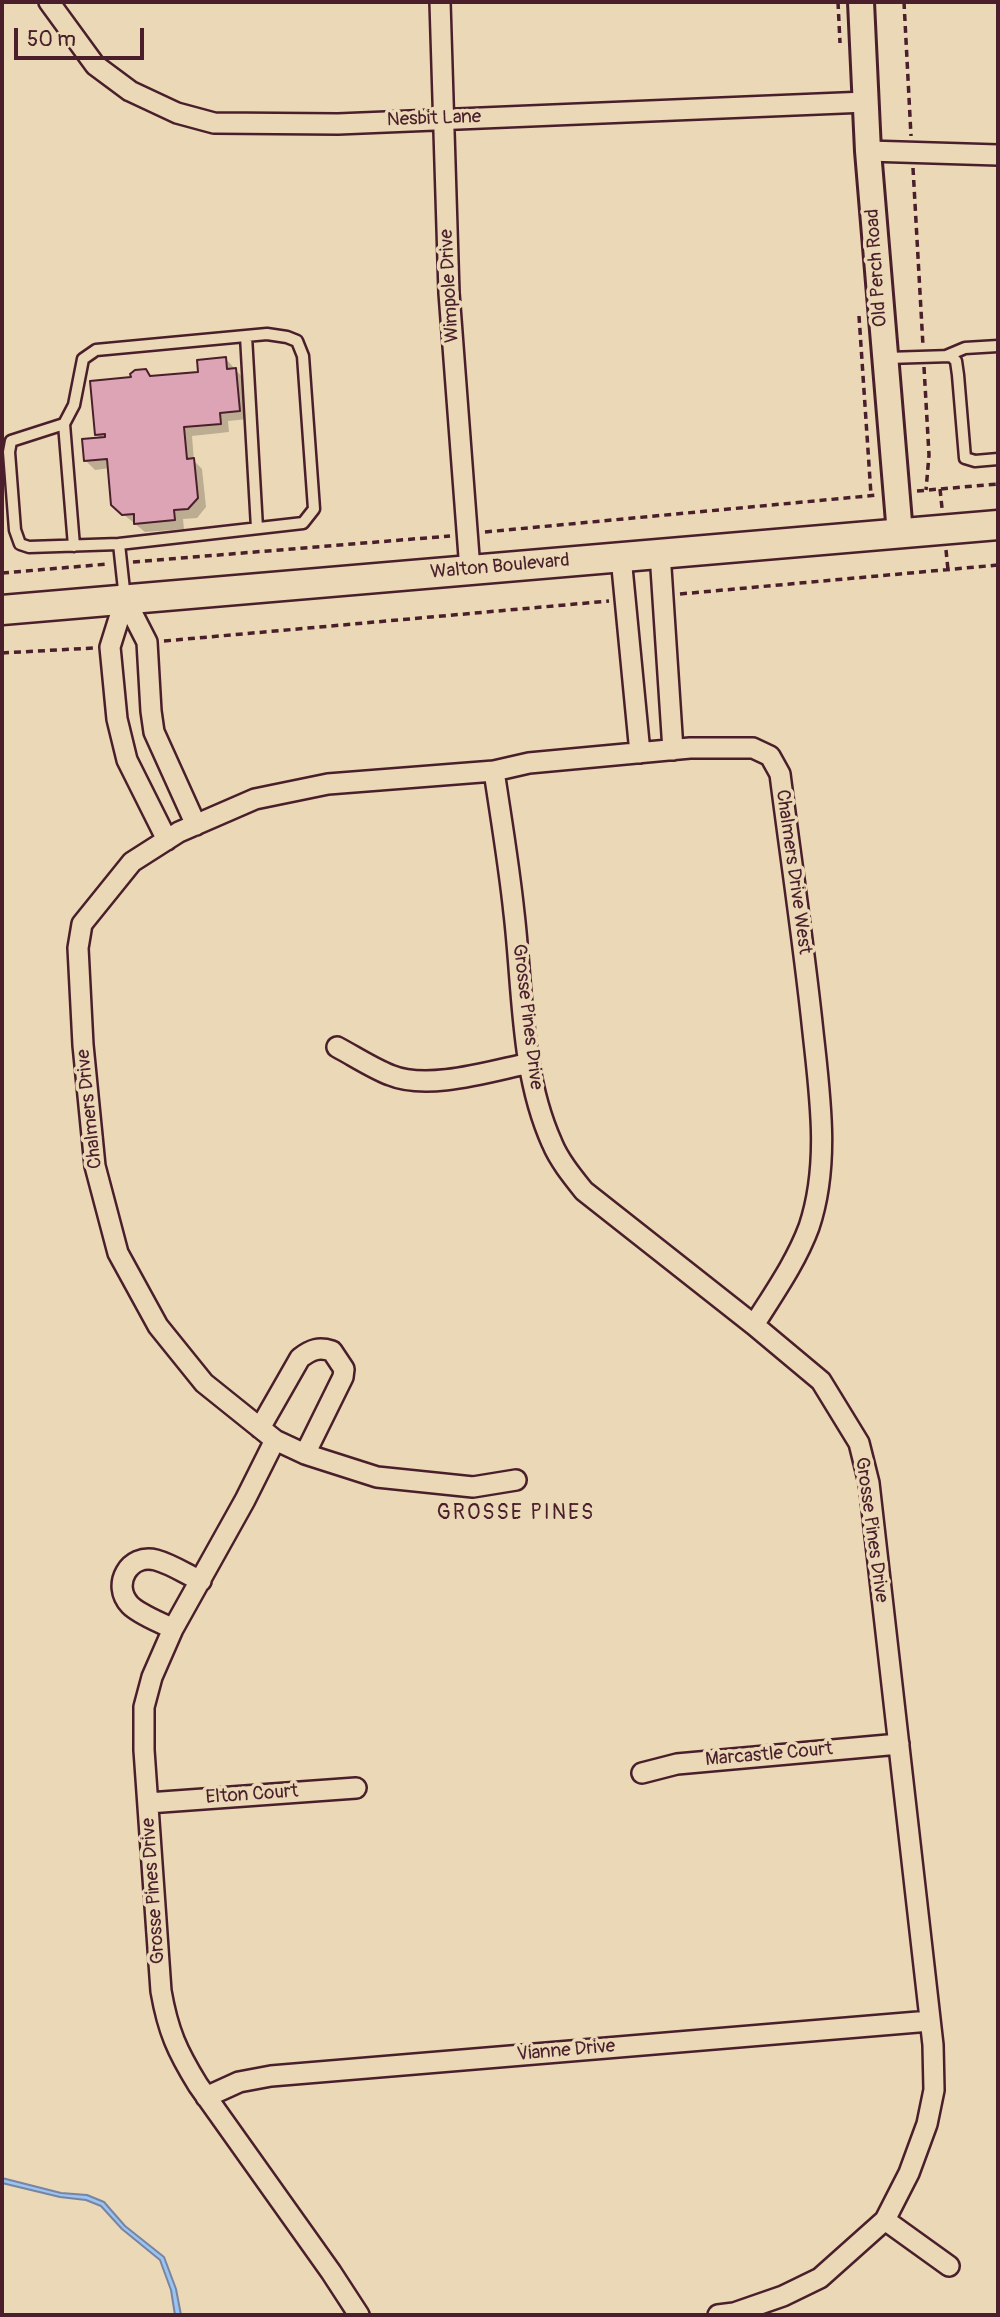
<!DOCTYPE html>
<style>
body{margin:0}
#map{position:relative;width:1000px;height:2317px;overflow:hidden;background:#ebd8b6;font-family:Pangolin,sans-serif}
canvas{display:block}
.frame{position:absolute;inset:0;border:4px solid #4a1f2b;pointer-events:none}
.scale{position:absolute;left:14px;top:28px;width:130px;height:32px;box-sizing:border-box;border:4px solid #4a1f2b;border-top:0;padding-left:9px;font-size:21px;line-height:24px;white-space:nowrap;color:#4a1f2b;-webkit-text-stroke:5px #ebd8b6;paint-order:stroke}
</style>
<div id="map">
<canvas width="1000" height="2317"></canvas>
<div class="frame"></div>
<div class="scale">50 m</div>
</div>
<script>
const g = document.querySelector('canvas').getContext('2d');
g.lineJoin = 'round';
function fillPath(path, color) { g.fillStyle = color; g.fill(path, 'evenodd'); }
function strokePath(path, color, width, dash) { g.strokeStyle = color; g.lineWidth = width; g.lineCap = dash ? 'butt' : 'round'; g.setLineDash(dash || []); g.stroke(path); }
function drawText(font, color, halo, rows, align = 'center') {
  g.font = font + ' Pangolin,sans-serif'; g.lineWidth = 7; g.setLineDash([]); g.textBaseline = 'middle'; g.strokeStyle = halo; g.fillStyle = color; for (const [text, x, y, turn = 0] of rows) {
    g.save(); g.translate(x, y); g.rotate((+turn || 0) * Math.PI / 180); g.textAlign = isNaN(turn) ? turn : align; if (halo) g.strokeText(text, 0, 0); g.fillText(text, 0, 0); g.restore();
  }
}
const water = new Path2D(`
 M 2,2178 L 61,2193 L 87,2195 L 104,2202 L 125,2226 L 164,2257 L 176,2289 L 181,2315 L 175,2315 L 171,2290 L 160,2260 L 122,2229 L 101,2206 L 86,2200 L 60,2197 L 2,2183 Z`);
fillPath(water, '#98c5f2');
strokePath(water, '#7983a2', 2);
fillPath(new Path2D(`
 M 226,359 L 244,379 L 248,419 L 228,421 L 229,432 L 192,436 L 194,461 L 202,469 L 206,507 L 197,518 L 183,519 L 184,529 L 145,532 L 123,514 L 110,468 L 95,470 L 86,461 L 102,440 L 96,434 L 151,377 L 200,373 Z`), '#0003');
const building = new Path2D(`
 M 226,357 L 227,369 L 236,368 L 240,411 L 220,413 L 221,424 L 184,427 L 187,459 L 194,458 L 198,498 L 188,509 L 174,510 L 175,520 L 134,524 L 134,514 L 122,515 L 111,505 L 107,459 L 84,461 L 82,439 L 105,437 L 105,434 L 95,435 L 90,381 L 131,377 L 130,374 L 135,370 L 146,369 L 150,376 L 198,372 L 197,360 Z`);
fillPath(building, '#dca4b4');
strokePath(building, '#4a1f2b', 2);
const service = new Path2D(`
 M 246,336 L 257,528
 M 946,356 L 965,348 L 998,346
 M 887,358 L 951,356 L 956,361 L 958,375 L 965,458 L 975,461 L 998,459
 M 64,424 L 74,546
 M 119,544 L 303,523 L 314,509 L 303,356 L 297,341 L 287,337 L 267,334 L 96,350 L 83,359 L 74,405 L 64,424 L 11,441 L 9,452 L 15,530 L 20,544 L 29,547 L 119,544 L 125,599`);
const minor = new Path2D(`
 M 49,2 L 95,65 L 130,91 L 177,113 L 214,123 L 338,124 L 866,102
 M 440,2 L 449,293 L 470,570
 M 868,151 L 998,155
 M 660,553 L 673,750
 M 621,557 L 640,753
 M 125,599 L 110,647 L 117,719 L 127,760 L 167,840
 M 125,599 L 147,642 L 151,711 L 154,732 L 196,825
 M 494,771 C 501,818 509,865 514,913 C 523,988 520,1072 552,1143 C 559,1160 572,1176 584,1191 L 754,1325 L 821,1381 L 859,1443 L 869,1483 L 933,2045 L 934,2090 L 927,2124 L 909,2173 L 885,2220 L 820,2278 L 783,2296 L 734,2313 L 718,2315
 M 337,1047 C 354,1056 372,1068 390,1075 C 428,1091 491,1071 530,1063
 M 260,1428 L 300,1358 C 312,1349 319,1347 332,1351 L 344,1369 L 343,1377 L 305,1454
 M 275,1440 L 245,1500 L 173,1629 L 152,1677 L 144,1707 L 144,1750 L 161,1991 C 168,2031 177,2051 198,2085 L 331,2272 L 359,2315
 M 516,1480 L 473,1487 L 377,1477 L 305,1454 L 275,1440 L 204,1383 L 158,1326 L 118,1253 L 95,1166 L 83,1045 L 78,948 L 82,924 L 132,862 L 179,832 L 255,799 L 328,784 L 494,771 L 529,763 L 690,748 L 753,748 L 770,756 L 780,774 C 791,860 804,946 813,1032 C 820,1096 830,1165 809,1227 C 796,1262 774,1293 754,1325
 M 173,1629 C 160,1622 140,1615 130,1605 C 111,1585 129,1553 156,1560 C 171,1564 186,1574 201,1581
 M 642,1773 L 677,1764 L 899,1744
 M 148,1803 L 356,1788
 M 206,2097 L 239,2082 L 271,2076 L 930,2021
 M 885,2220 L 949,2266`);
const tertiary = new Path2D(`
 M 861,2 L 868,151 L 900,534`);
const secondary = new Path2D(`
 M 2,610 L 998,525`);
strokePath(service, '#4a1f2b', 15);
strokePath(minor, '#4a1f2b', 24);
strokePath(tertiary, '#4a1f2b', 30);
strokePath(secondary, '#4a1f2b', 33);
strokePath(new Path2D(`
 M 838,2 L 840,43
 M 904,2 L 911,136
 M 913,168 L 923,346
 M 859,316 L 871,495
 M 924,367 L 929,455 L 926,490
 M 940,489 L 942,508
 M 917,491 L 998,484
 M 485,532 L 878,495
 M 946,550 L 948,570
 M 133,562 L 450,536
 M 2,573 L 108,564
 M 680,594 L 998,565
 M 164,641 L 609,601
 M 2,653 L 93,648`), '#4a1f2b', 3.5, [7, 5]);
strokePath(service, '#ebd8b6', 10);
strokePath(minor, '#ebd8b6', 19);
strokePath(tertiary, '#ebd8b6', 24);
strokePath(secondary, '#ebd8b6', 28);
drawText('19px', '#4a1f2b', '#ebd8b6', [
 ["Nesbit Lane",434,119,-2],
 ["Old Perch Road",877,268,-94],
 ["Wimpole Drive",450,286,-93],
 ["Walton Boulevard",500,567,-5],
 ["Chalmers Drive West",793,872,82],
 ["Grosse Pines Drive",527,1017,83],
 ["Chalmers Drive",90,1109,-96],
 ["Grosse Pines Drive",871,1530,82],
 ["Marcastle Court",769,1755,-5],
 ["Elton Court",252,1795,-4],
 ["Grosse Pines Drive",154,1891,-94],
 ["Vianne Drive",566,2051,-5]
]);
g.letterSpacing = '2px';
drawText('21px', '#4a1f2b', '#ebd8b6', [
 ["GROSSE PINES",516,1514]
]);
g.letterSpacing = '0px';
</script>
